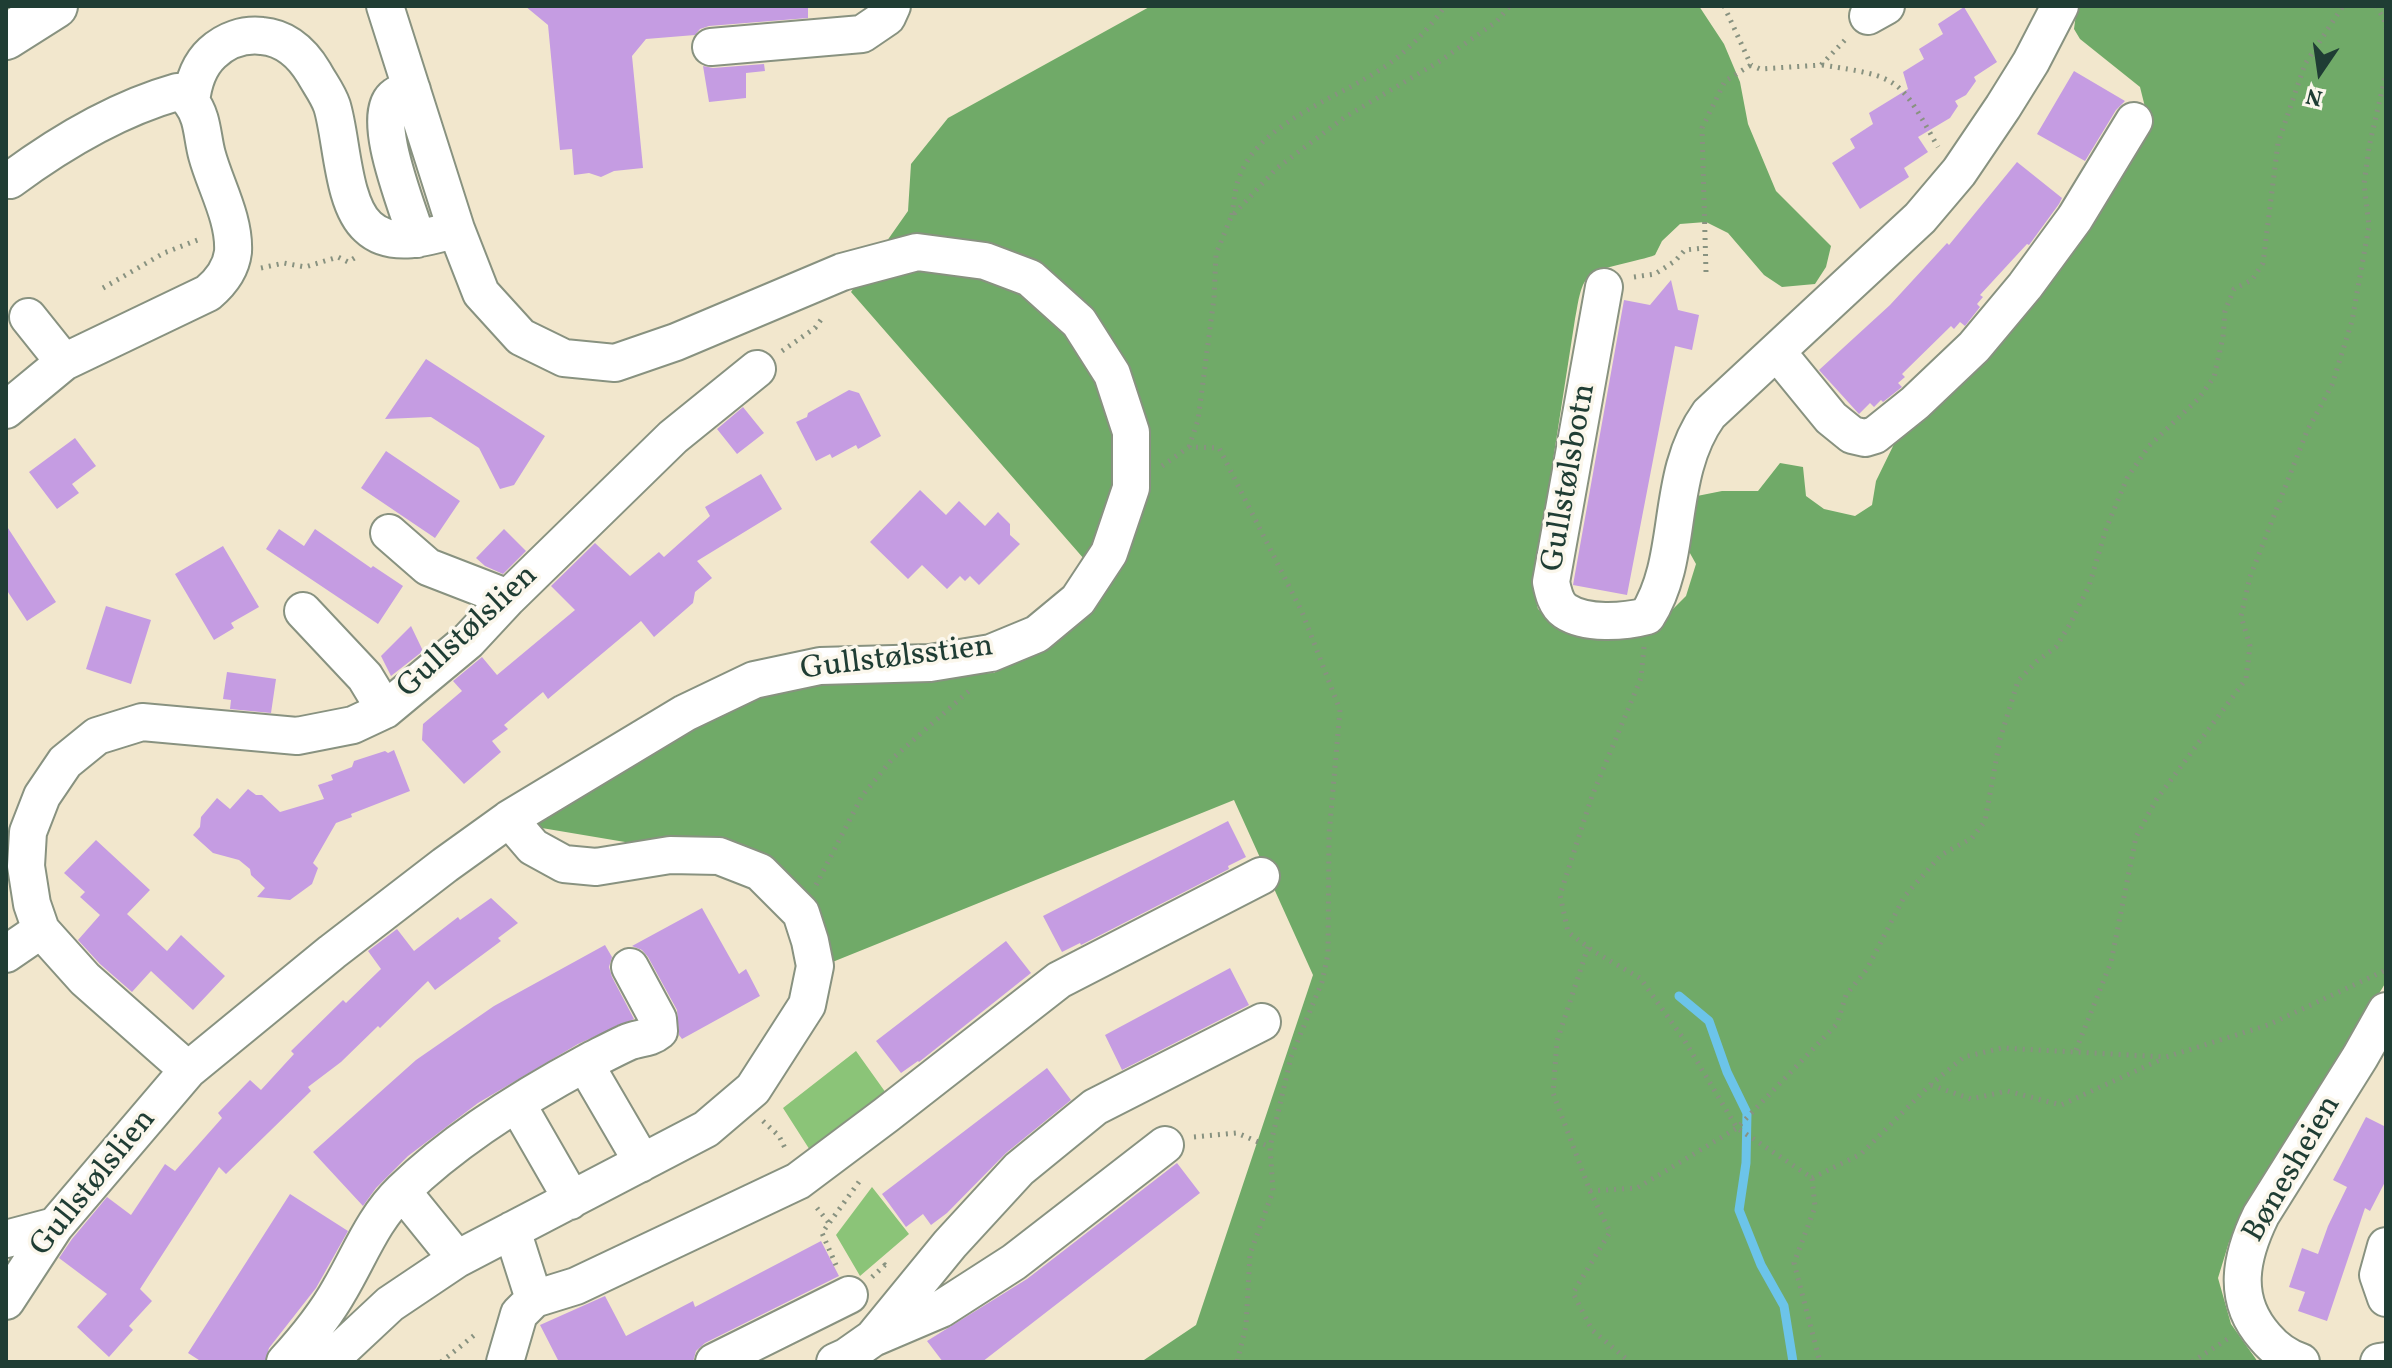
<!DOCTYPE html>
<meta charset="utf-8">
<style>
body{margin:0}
#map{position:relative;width:2392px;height:1368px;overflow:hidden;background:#f2e7cd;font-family:Vollkorn,serif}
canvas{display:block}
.frame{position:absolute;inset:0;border:8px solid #1f3d34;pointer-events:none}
.north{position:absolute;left:2280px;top:32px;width:80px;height:80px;-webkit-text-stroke:6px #fbf7ec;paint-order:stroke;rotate:193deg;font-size:22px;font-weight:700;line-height:32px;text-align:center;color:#1f3d34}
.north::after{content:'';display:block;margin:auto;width:28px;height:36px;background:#1f3d34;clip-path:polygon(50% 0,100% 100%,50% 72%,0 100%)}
</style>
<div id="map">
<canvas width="2392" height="1368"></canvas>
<div class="frame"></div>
<div class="north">N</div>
</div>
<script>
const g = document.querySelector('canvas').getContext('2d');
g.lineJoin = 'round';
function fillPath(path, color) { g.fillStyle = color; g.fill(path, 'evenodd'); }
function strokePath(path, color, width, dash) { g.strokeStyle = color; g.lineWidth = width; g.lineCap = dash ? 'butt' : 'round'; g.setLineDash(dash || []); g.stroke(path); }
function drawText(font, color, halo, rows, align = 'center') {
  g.font = font + ' Vollkorn,serif'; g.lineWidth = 7; g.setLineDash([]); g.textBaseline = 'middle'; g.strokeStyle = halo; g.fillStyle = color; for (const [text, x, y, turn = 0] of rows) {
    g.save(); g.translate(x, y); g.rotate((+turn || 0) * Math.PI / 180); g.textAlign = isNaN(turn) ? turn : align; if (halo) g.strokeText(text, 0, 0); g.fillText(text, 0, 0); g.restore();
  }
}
fillPath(new Path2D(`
 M 856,1051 L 891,1100 L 815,1158 L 783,1108 Z
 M 872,1187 L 909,1234 L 860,1276 L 836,1235 Z`), '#8bc478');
fillPath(new Path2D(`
 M 1151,6 L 1699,6 L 1724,44 L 1740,82 L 1748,124 L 1776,191 L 1831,246 L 1826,267 L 1815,284 L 1782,287 L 1764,275 L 1728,233 L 1706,222 L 1680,224 L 1662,241 L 1655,255 C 1640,261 1598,267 1589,276 C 1579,286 1578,306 1575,319 L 1533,589 L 1538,609 L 1558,626 L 1660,622 L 1686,596 L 1696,564 L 1686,546 L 1697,496 L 1722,491 L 1758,491 L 1780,463 L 1803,467 L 1806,496 L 1824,509 L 1855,516 L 1872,505 L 1876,481 L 1896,440 L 2147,115 L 2140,87 L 2080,39 L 2074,29 L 2077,6 L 2386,6 L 2386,982 L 2229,1242 L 2218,1278 L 2231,1324 L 2258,1362 L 1141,1362 L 1196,1325 L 1313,975 L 1234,800 L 830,963 L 738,861 L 512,823 L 770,677 L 994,673 L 1105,583 L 851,292 L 908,211 L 911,164 L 948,118 Z`), '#70aa68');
strokePath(new Path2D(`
 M 1679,996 L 1709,1021 L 1727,1072 L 1747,1113 L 1746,1163 L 1739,1210 L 1761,1265 L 1784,1306 L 1793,1362`), '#6cc4e9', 9);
fillPath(new Path2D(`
 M 525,6 L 808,6 L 808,18 L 709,26 L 700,29 L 695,35 L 646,39 L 632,56 L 643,168 L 614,171 L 601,177 L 589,173 L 574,175 L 572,149 L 560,150 L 548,25 Z
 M 1964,7 L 1997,62 L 1974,77 L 1976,81 L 1966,95 L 1955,101 L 1958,106 L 1950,118 L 1918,137 L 1928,152 L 1904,168 L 1909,177 L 1860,209 L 1832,163 L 1855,148 L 1850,139 L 1873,124 L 1869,113 L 1908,89 L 1903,72 L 1924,59 L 1919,49 L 1943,34 L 1938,24 Z
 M 764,64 L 765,71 L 746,73 L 746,98 L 709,102 L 703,66 L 713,68 Z
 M 2074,71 L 2125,101 L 2116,110 L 2085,161 L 2037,134 Z
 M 2017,162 L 2062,198 L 2059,204 L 2029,245 L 2027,244 L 1980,295 L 1983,297 L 1977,304 L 1980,307 L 1965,326 L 1960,322 L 1954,329 L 1951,326 L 1902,374 L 1905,377 L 1898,383 L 1902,387 L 1883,402 L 1881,400 L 1874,407 L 1870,403 L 1859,414 L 1819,370 L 1890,305 L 1947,243 L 1949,245 Z
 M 1671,280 L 1678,310 L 1699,315 L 1692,350 L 1675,346 L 1627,595 L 1573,585 L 1624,300 L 1650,305 Z
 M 426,359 L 545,436 L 514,485 L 500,489 L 479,448 L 431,417 L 385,419 Z
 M 849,390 L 859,393 L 881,436 L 858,449 L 856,445 L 832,458 L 830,454 L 816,461 L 796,422 L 807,417 L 808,413 Z
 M 743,407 L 764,433 L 737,454 L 717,429 Z
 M 75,438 L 96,466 L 72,484 L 79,493 L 57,509 L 29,472 Z
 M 386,451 L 460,501 L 435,538 L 361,488 Z
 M 761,474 L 782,509 L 697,561 L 712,578 L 695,592 L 693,603 L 654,637 L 641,621 L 548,699 L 543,692 L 504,725 L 508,729 L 492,741 L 501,752 L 464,784 L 422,740 L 423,724 L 462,691 L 453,681 L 482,657 L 497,675 L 575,610 L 551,586 L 595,543 L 630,576 L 659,552 L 664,557 L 710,516 L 705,507 Z
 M 920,490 L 946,515 L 959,501 L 985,526 L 998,512 L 1010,524 L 1010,535 L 1020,544 L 979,585 L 970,576 L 965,581 L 960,576 L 947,589 L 922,565 L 908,579 L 870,542 Z
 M 6,525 L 56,602 L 27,621 L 6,589 Z
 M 279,529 L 304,546 L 315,529 L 371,568 L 373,566 L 403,586 L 378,624 L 266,549 Z
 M 504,529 L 526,551 L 503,574 L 485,566 L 476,558 Z
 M 223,546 L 259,607 L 231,623 L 234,628 L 214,640 L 175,574 Z
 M 106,606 L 151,620 L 131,684 L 86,669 Z
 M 411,626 L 423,651 L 391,676 L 381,656 Z
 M 227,672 L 276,679 L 271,713 L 230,709 L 231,700 L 223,699 Z
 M 394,750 L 410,791 L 351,814 L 352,817 L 336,823 L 313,863 L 318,868 L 312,884 L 290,900 L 257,897 L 265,888 L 251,875 L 250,869 L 239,860 L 213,853 L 193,835 L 200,827 L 201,817 L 217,798 L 230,809 L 248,789 L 256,795 L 262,795 L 280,812 L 324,799 L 318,785 L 333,780 L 331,775 L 352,767 L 354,761 L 385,751 L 388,753 Z
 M 1228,821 L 1246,857 L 1228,866 L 1229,869 L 1081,945 L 1080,943 L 1062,952 L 1043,916 Z
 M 96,840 L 150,890 L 127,914 L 167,951 L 181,935 L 225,976 L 193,1010 L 151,971 L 132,992 L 100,964 L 78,940 L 100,915 L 80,897 L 85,892 L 64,873 Z
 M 491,898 L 518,923 L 498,938 L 501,941 L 435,990 L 428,981 L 380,1028 L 378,1026 L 341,1062 L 308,1087 L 311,1091 L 226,1174 L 219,1167 L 140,1289 L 152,1301 L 129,1326 L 133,1330 L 109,1357 L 77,1327 L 107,1294 L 59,1258 L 72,1239 L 107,1197 L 131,1215 L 165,1164 L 175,1171 L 222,1118 L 218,1113 L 250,1080 L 261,1090 L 294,1054 L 291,1051 L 343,1000 L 346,1003 L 381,969 L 368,951 L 397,929 L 414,951 L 458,917 L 460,920 Z
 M 702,908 L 739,974 L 746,969 L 760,996 L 682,1039 L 679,1035 L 677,1010 L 648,957 L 642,950 L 632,946 Z
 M 1006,941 L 1031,973 L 919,1062 L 918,1061 L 901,1073 L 876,1041 Z
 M 605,945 L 612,957 L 609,967 L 612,977 L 634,1019 L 578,1044 L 478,1103 L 408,1156 L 376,1188 L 363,1206 L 313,1152 L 416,1060 L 494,1006 Z
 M 1230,968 L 1249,1005 L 1122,1070 L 1105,1035 Z
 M 1047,1068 L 1071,1100 L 1006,1153 L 947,1213 L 931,1225 L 923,1214 L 906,1227 L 882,1194 Z
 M 2366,1117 L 2386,1127 L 2386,1180 L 2370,1211 L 2365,1208 L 2327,1321 L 2298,1311 L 2305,1292 L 2289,1287 L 2302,1248 L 2318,1254 L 2328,1226 L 2347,1187 L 2333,1180 Z
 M 1177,1163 L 1200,1193 L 982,1362 L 943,1362 L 927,1341 L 1027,1279 Z
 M 290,1194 L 348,1231 L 316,1288 L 269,1348 L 265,1362 L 202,1362 L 188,1353 Z
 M 821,1241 L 839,1276 L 705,1343 L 696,1351 L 693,1362 L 559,1362 L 540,1325 L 605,1296 L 626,1336 L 693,1301 L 695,1307 Z`), '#c59ce2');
const minor = new Path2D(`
 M 1868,16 L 1886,6
 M 711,47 L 862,34 L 887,17 L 892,6
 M 412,90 C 407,91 399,93 395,96 C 368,115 410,213 417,239
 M 10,180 C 60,143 117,109 177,92
 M 1604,287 L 1551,582 C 1553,592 1556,605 1565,611 C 1586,625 1624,622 1647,616 C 1685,557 1664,477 1709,414 L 1920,218 L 1959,172 L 2003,107 L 2031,62 L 2060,6
 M 28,317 L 64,362
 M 1777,352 L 1831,418 L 1852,435 L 1865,438 L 1875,435 L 1915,403 L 1974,347 L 2025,286 L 2075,218 L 2134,121
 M 6,410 L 64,362 L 208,293 C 221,282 231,269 233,252 C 235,219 215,185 207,155 C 202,137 203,117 191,102 C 193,83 198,66 212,53 C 226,40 244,34 262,36 C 286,38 302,53 314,73 C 320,84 328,94 332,106 C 342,138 342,204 368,227 C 391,249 430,237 456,229
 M 389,533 L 428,567 L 508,598
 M 303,611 L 365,677 L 385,710
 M 6,954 L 41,930
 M 585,1064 L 634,1148 L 640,1164
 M 188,1070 L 85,979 L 41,930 L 32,904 L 26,866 L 28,832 L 42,796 L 65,762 L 97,736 L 142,722 L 297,736 L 353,725 L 385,710 L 468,641 L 508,598 L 673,437 L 757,369
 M 517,1104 L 563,1184 L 570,1201
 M 402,1191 L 457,1259
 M 512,1230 L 534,1299
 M 6,1239 L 55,1226
 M 2386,1246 L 2378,1275 L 2386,1298
 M 6,1301 L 55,1226 L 188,1070 L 332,952 L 445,865 L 509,819
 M 873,1338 L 950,1244 L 1019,1169 L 1095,1107 L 1262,1022
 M 285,1362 C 306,1339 325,1316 340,1289 C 360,1255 373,1219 402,1191 C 455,1139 523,1097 588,1062 C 600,1056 613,1049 626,1043 C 638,1037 648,1040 659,1031 L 658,1019 L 630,967
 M 328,1362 L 390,1304 L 457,1259 L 706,1129 L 753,1089 L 807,1005 L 815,966 L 810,941 L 801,913 L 760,872 L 719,856 L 670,855 L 596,867 L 564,864 L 533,847 L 509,819 L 685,713 L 754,680 L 820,666 L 930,663 L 991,653 L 1037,634 L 1078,600 L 1109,553 L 1131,488 L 1131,432 L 1112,374 L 1079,322 L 1030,278 L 985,261 L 917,252 L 842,272 L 676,342 L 615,363 L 564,358 L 521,337 L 481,293 L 456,229 L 385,6
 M 505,1362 L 519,1314 L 534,1299 L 576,1286 L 798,1181 L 886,1115 L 1059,980 L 1261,876
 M 714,1362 L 849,1295
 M 835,1362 L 846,1357 L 873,1338 L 941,1309 L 1014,1262 L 1165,1145
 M 2301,1362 C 2286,1357 2275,1349 2265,1337 C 2231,1299 2241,1256 2261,1215 L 2360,1057 L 2386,1011
 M 2379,1362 L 2386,1361`);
const major = new Path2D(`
 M 6,37 L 55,6`);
strokePath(minor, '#889280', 40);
strokePath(major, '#889280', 48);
strokePath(new Path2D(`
 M 1724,6 L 1751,65 L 1760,69 L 1821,65 L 1845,40
 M 2376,6 L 2384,19 L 2386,29
 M 1822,65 C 1901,77 1899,78 1938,147
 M 1232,215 C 1234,202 1235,185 1241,173 C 1264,118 1349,95 1394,60 C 1413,45 1432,25 1445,6
 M 261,268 L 284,263 L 305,267 L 338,257 L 348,262 L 356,257
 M 1706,272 L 1702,128 L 1725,81 L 1751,65
 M 1634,277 L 1655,274 L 1675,261 L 1685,250 L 1704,248
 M 103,288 L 164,253 L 200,239
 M 782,351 L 815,328 L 823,317
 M 1189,447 L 1198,420 L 1214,298 L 1216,254 L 1231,217 L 1277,168 L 1345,117 L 1440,61 L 1496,22 L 1510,6
 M 1162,466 L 1189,447 L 1219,448 L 1302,612 L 1340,710 L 1329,835 L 1328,954 L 1322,982 L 1291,1057 L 1270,1147 L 1273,1191 L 1250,1254 L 1246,1326 L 1237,1362
 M 1644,647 L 1641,678 L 1592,796 L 1560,895 L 1568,932 L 1593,951 L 1640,978 L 1683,1038 L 1737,1128 L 1812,1178 L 1815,1207 L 1794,1263 L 1820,1362
 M 816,885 L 862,796 L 893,758 L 969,691
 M 1588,947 L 1557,1041 L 1553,1093 L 1590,1191 L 1637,1188 L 1737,1128 L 1837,1024 L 1846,995 L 1867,969 L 1904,897 L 1941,855 L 1972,838 L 1985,821 L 2000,739 L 2018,681 L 2037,661 L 2056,647 L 2070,624 L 2089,586 L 2106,529 L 2127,478 L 2149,446 L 2199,398 L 2214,377 L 2223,337 L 2225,311 L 2234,289 L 2252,280 L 2263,263 L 2278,143 L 2305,64 L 2343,6
 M 2076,1050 L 2111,962 L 2136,837 L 2156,800 L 2246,679 L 2250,646 L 2241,616 L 2250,577 L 2307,431 L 2332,385 L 2352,321 L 2369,226 L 2364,184 L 2369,147 L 2386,73
 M 1931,1085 L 1971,1099 L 2007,1091 L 2061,1105 L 2162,1059
 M 763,1121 L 779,1136 L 786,1150
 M 1194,1137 L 1237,1133 L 1270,1147
 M 1812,1178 L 1861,1154 L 1930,1085 L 1964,1057 L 2002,1048 L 2166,1057 L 2268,1025 L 2386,970
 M 1590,1191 L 1610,1232 L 1573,1293 L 1592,1330 L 1630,1362
 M 817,1208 L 829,1223
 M 836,1265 L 822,1233 L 861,1179
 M 872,1277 L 885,1265 L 888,1268
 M 441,1362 L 477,1333
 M 2192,1362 L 2229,1338`), '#889280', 5, [2, 6]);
strokePath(minor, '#fff', 36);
strokePath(major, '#fff', 44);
drawText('32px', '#1f3d34', '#fbf7ec', [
 ["Gullstølsbotn",1571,478,-80],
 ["Gullstølslien",469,633,-43],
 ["Gullstølsstien",897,660,-7],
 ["Bønesheien",2294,1170,-60],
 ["Gullstølslien",95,1184,-51]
]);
</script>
